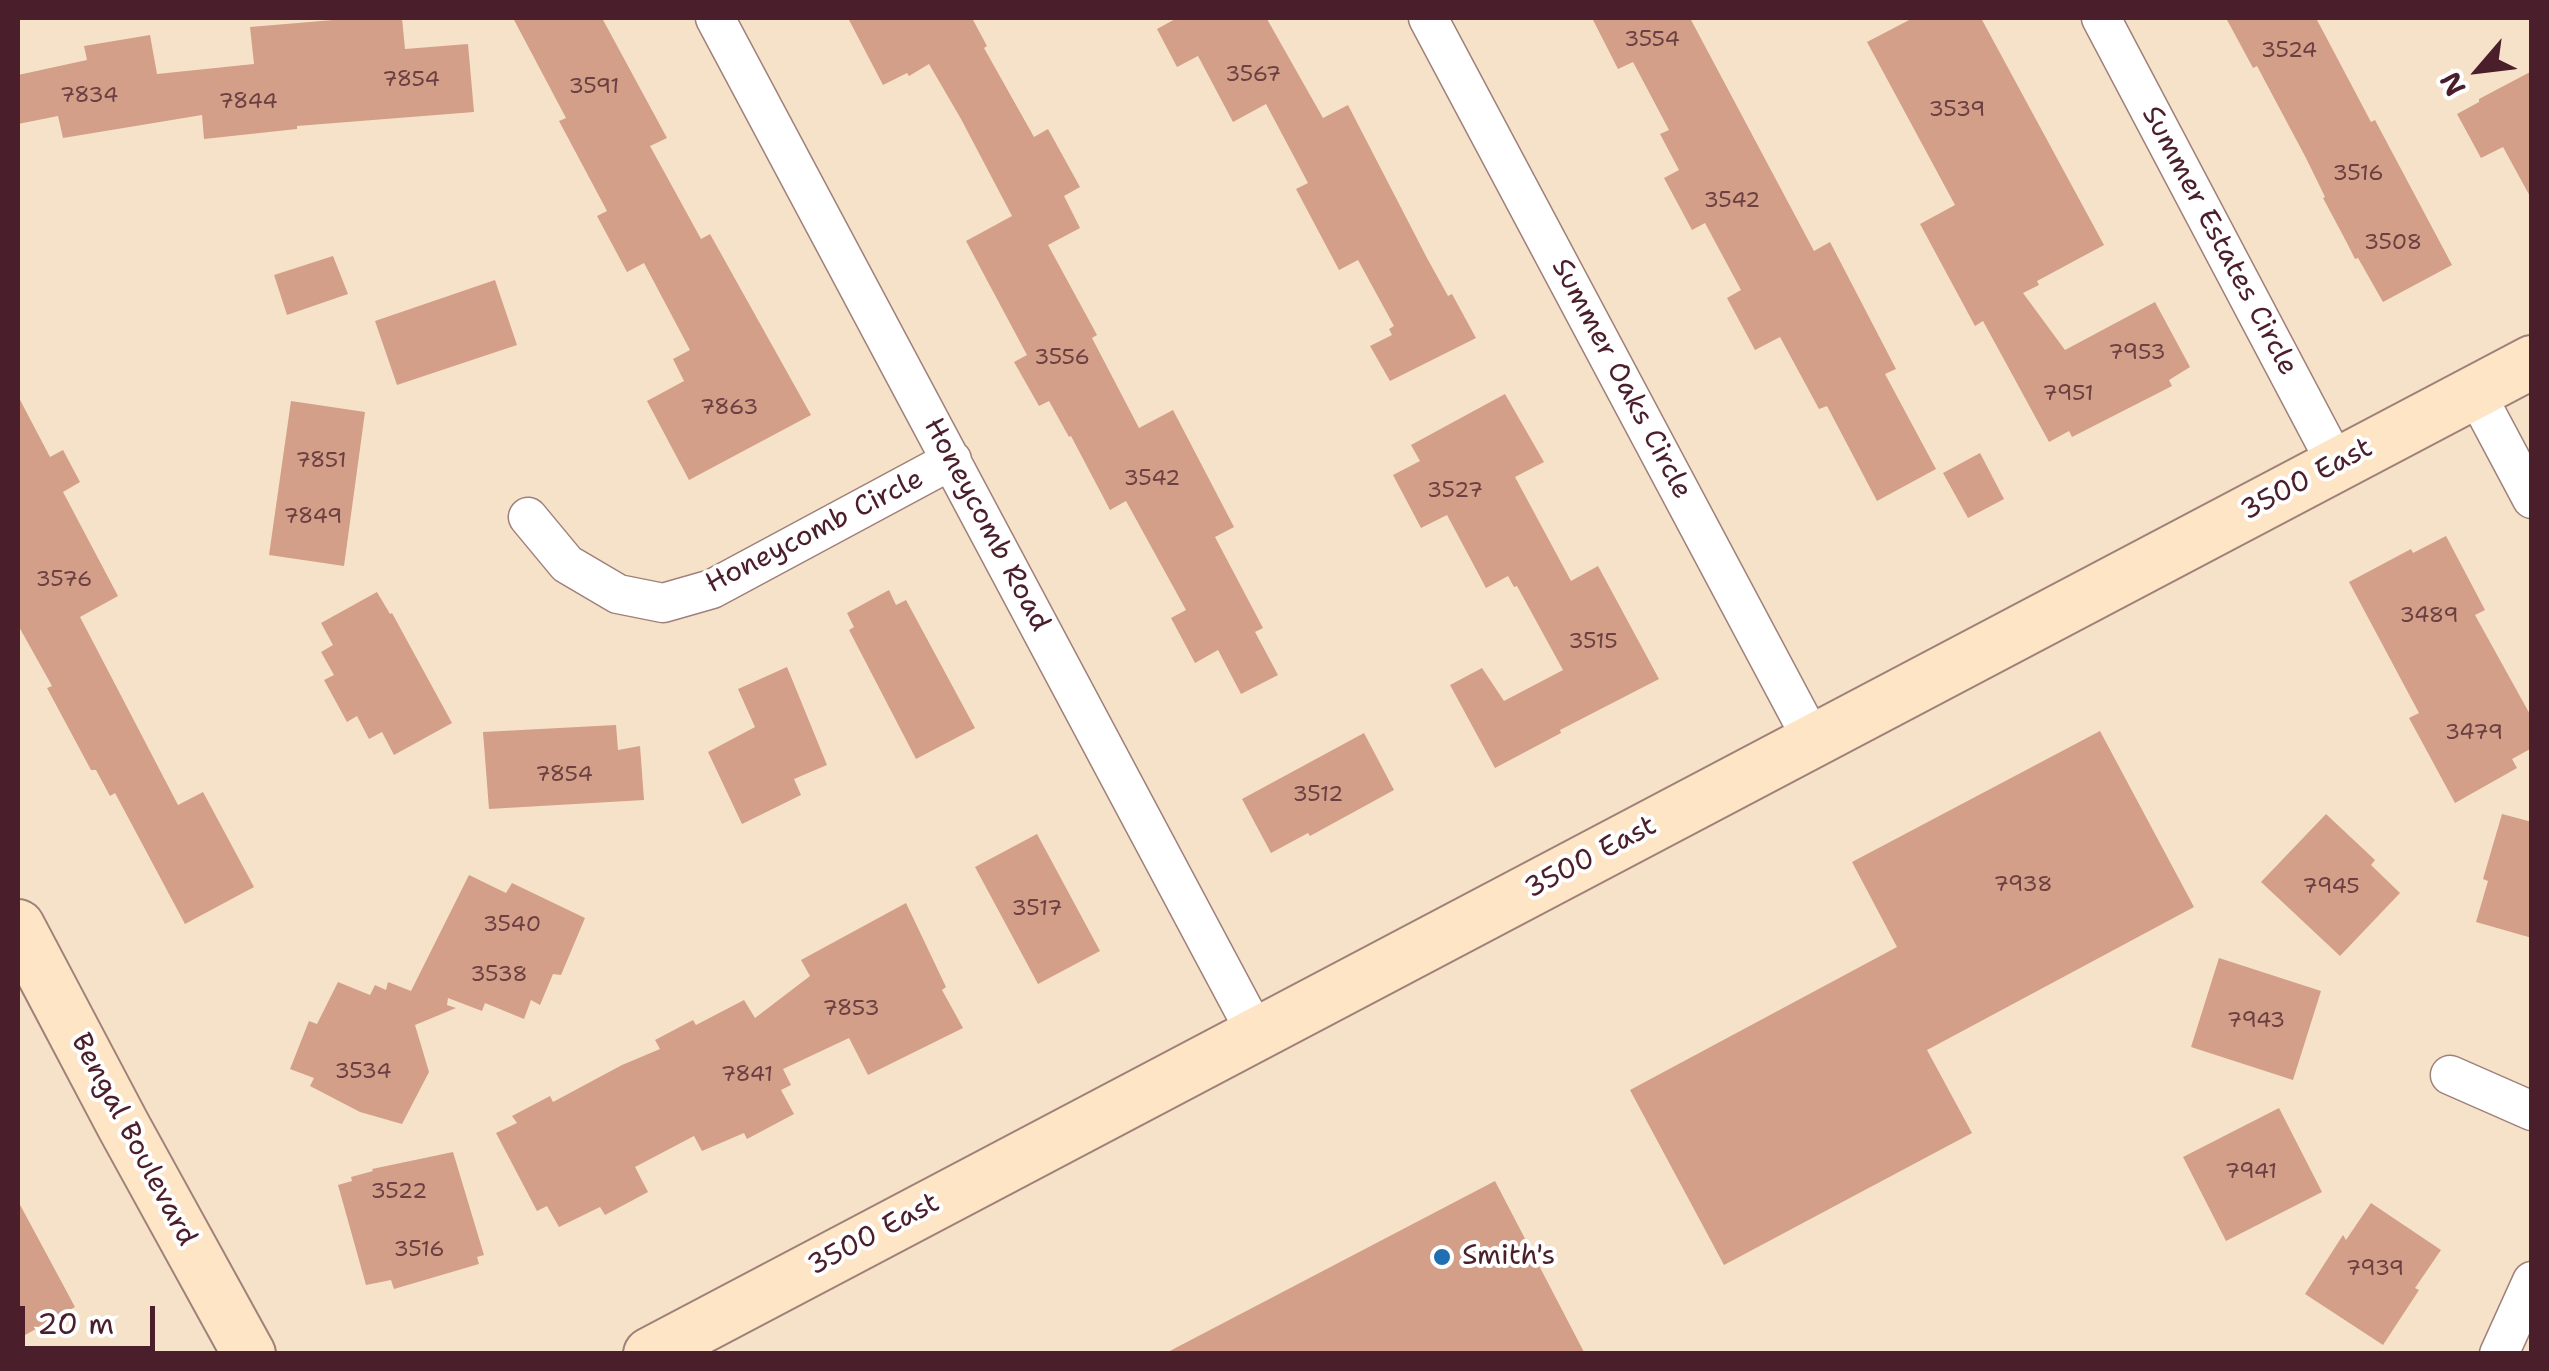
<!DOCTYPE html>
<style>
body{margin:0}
#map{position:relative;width:2549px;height:1371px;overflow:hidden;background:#f6e2c9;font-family:"Shantell Sans",sans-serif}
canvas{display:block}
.frame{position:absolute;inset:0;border:20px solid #4a1f2b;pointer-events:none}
.north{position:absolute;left:2429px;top:20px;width:100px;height:100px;-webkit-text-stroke:8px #fff;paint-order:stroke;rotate:242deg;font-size:28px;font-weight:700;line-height:40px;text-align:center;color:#4a1f2b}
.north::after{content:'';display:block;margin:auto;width:35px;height:45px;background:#4a1f2b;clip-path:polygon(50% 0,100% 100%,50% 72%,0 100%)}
.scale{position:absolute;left:20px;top:1306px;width:135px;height:45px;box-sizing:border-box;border:5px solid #4a1f2b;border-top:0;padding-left:12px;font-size:30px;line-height:35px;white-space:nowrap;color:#4a1f2b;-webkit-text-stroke:8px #fff;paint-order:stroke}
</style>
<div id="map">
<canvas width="2549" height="1371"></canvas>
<div class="frame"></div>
<div class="north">N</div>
<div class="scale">20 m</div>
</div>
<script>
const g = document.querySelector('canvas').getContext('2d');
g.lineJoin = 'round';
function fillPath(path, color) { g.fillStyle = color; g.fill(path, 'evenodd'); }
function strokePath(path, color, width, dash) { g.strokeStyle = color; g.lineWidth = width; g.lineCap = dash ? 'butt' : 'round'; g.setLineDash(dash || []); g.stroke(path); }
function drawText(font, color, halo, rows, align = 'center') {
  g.font = font + ' "Shantell Sans",sans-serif'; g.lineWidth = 8; g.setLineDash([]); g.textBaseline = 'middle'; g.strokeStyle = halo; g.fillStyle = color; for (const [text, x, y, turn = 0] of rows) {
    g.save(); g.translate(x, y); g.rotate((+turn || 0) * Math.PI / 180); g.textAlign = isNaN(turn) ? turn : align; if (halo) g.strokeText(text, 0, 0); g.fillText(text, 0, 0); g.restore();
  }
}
fillPath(new Path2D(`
 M 357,18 L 402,18 L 405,49 L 468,44 L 474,112 L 297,126 L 297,129 L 204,139 L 202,115 L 63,138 L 58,116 L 18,124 L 18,75 L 87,60 L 84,46 L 150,35 L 157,74 L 254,64 L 250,27 Z
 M 513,18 L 602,18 L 667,138 L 650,146 L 701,239 L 710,234 L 811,415 L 689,480 L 647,401 L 684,381 L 673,359 L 690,350 L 644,263 L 627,272 L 597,216 L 607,211 L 559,121 L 566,118 Z
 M 848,18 L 972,18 L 987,46 L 984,48 L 1034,137 L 1048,129 L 1080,187 L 1064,196 L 1080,228 L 1048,245 L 1097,335 L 1092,338 L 1139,428 L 1173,410 L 1234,527 L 1215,537 L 1263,628 L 1255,632 L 1278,675 L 1241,694 L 1218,650 L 1195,663 L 1171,618 L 1186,610 L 1126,501 L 1110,510 L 1071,436 L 1069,437 L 1049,401 L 1039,406 L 1014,362 L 1027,355 L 966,241 L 1012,216 L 961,119 L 929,64 L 909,76 L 907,73 L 883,85 Z
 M 1177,18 L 1270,18 L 1267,19 L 1323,118 L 1348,105 L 1427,258 L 1448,296 L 1452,294 L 1476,338 L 1390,381 L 1370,346 L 1392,335 L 1389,329 L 1394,326 L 1358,260 L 1339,270 L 1296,189 L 1308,183 L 1266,104 L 1233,122 L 1198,56 L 1177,67 L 1157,29 Z
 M 1592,18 L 1690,18 L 1814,251 L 1830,242 L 1896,369 L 1885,374 L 1936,469 L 1877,501 L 1827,406 L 1819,409 L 1780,337 L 1755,350 L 1727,298 L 1741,290 L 1705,223 L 1692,230 L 1664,178 L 1679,170 L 1660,134 L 1669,130 L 1633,62 L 1618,69 Z
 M 1913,18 L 1981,18 L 2104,245 L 2037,281 L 2039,285 L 2023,293 L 2065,350 L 2155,302 L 2190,367 L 2169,380 L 2172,386 L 2072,437 L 2069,431 L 2049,442 L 1983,321 L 1975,326 L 1920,224 L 1955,205 L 1867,42 Z
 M 2226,18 L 2316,18 L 2371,122 L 2375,120 L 2452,265 L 2383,302 L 2358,258 L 2355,259 L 2347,243 L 2323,198 L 2325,197 L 2306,158 L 2257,66 L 2253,68 Z
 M 2532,71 L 2532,200 L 2503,147 L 2481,158 L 2457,114 L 2479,102 L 2479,99 Z
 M 333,256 L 348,294 L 287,315 L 274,275 Z
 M 495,280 L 517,345 L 397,385 L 375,321 Z
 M 1505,394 L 1544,462 L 1515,477 L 1571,581 L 1598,566 L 1659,679 L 1560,730 L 1561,733 L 1495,768 L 1450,685 L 1482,668 L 1504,701 L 1563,670 L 1517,586 L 1514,587 L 1508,576 L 1486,588 L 1447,515 L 1421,528 L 1393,475 L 1420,461 L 1411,445 Z
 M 18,396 L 50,457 L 63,450 L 80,482 L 63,492 L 118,596 L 80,617 L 178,805 L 203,792 L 254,887 L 185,924 L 115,793 L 110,796 L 96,770 L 91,770 L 47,688 L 52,686 L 18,625 Z
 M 291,401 L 365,412 L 344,566 L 269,555 Z
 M 1980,453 L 2004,499 L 1968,518 L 1943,473 Z
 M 2446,536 L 2485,610 L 2475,615 L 2532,718 L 2532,748 L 2512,759 L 2517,768 L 2455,803 L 2409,718 L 2419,713 L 2349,582 L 2411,549 L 2413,553 Z
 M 889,590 L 896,605 L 906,600 L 975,728 L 916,759 L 849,630 L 854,627 L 847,613 Z
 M 377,592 L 390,614 L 392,613 L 452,723 L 394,755 L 382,732 L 369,739 L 357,716 L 347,722 L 324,680 L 334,675 L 321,652 L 333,645 L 321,623 Z
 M 787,667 L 827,765 L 794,779 L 801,795 L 742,824 L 708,752 L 755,727 L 738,689 Z
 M 616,725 L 618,750 L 640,746 L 644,800 L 489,809 L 483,732 Z
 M 2100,731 L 2194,907 L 1927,1050 L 1972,1133 L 1724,1265 L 1630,1090 L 1897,947 L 1852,862 Z
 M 1364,733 L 1394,790 L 1310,836 L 1308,833 L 1271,853 L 1242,799 Z
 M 2326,814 L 2375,860 L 2371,865 L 2400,893 L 2340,956 L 2261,882 Z
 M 2502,814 L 2532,822 L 2532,938 L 2476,922 L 2488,881 L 2483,879 Z
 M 1037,834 L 1100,951 L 1038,984 L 975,867 Z
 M 469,875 L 506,893 L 512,883 L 585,918 L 561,975 L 553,974 L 540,1005 L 531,1000 L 524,1019 L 485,1003 L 482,1011 L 448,998 L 447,1005 L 456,1008 L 415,1025 L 429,1072 L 402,1124 L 360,1112 L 310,1086 L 314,1078 L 290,1069 L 309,1021 L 317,1024 L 338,982 L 370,995 L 375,985 L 386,990 L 388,982 L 411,991 Z
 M 906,903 L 946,987 L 942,990 L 963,1028 L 868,1075 L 849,1038 L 783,1069 L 791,1085 L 781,1090 L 794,1114 L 747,1139 L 744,1133 L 702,1151 L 694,1136 L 635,1167 L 648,1192 L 605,1215 L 600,1207 L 559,1227 L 547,1206 L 537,1211 L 496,1133 L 517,1123 L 512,1116 L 550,1096 L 553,1102 L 622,1065 L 660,1049 L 655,1040 L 693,1020 L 696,1025 L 744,1000 L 755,1018 L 810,976 L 801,960 Z
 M 2219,958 L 2321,991 L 2293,1080 L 2191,1047 Z
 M 2279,1108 L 2322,1192 L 2226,1241 L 2183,1157 Z
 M 453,1152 L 484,1255 L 477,1257 L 479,1264 L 394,1289 L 391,1280 L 366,1285 L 338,1185 L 352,1181 L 351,1177 L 373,1171 L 372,1169 Z
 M 1495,1181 L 1585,1354 L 1164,1354 Z
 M 18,1201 L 75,1307 L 18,1339 Z
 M 2371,1203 L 2441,1250 L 2415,1288 L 2419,1290 L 2383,1345 L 2305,1294 L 2343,1235 L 2346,1240 Z`), '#d39f88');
const minor = new Path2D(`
 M 715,18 L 1256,1033
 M 1428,18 L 1813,741
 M 2101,18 L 2337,465
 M 2475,392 L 2532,499
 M 528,517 L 567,564 L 618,594 L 663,603 L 712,589 L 952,460
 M 2450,1075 L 2532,1111
 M 2499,1354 L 2532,1281`);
const secondary = new Path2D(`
 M 18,926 L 123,1125 L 249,1354
 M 650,1354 L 2532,362`);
strokePath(minor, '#a0807a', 41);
strokePath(secondary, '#a0807a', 56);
strokePath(minor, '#fff', 38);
strokePath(secondary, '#fde5c5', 52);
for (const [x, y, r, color] of [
 [1442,1257,10,"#1f6fb2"]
]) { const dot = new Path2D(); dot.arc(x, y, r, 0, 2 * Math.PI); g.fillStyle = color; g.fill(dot); strokePath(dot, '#fff', 4); }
drawText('22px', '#6c3f42', null, [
 ["3554",1652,40],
 ["3524",2289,51],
 ["3567",1253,75],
 ["7854",411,80],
 ["3591",594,87],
 ["7834",89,96],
 ["7844",248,102],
 ["3539",1957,110],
 ["3516",2358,174],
 ["3542",1732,201],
 ["3508",2393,243],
 ["7953",2137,353],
 ["3556",1062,358],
 ["7951",2068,394],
 ["7863",729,408],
 ["7851",321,461],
 ["3542",1152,479],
 ["3527",1455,491],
 ["7849",313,517],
 ["3576",64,580],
 ["3489",2429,616],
 ["3515",1593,642],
 ["3479",2474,733],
 ["7854",564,775],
 ["3512",1318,795],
 ["7938",2023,885],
 ["7945",2331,887],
 ["3517",1037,909],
 ["3540",512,925],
 ["3538",499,975],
 ["7853",851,1009],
 ["7943",2256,1021],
 ["3534",363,1072],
 ["7841",747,1075],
 ["7941",2251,1172],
 ["3522",399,1192],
 ["3516",419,1250],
 ["7939",2375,1269]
]);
drawText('28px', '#4a1f2b', '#fff', [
 ["Summer Estates Circle",2219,241,62],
 ["Summer Oaks Circle",1621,379,62],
 ["3500 East",2307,480,-28],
 ["Honeycomb Road",986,525,62],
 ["Honeycomb Circle",815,532,-27],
 ["3500 East",1591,858,-28],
 ["Bengal Boulevard",133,1140,62],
 ["3500 East",874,1235,-28]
]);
drawText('28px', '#4a1f2b', '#fff', [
 ["Smith's",1462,1257]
], 'left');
</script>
